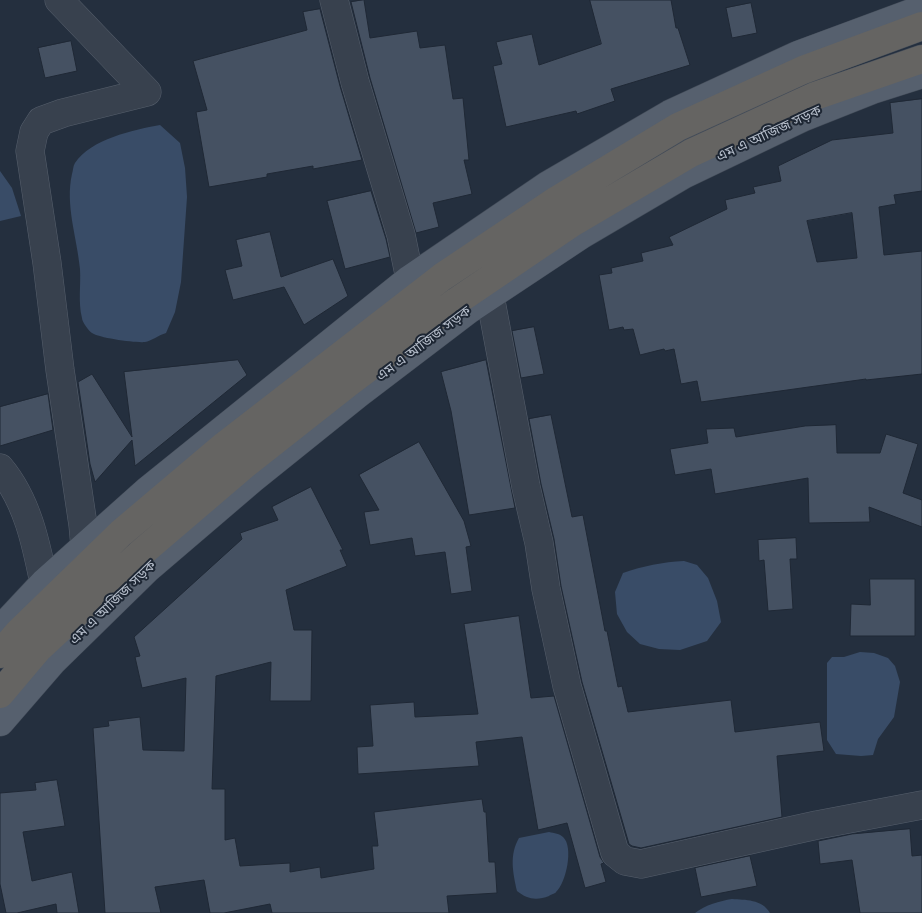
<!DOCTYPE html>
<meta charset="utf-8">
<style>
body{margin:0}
canvas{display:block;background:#242f3e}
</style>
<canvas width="922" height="913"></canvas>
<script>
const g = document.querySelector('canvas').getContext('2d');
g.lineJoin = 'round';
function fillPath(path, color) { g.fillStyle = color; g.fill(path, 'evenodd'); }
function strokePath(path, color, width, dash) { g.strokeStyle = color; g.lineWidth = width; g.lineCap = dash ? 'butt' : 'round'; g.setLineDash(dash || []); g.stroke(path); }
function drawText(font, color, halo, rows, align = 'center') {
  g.font = font + ' "Space Grotesk","Noto Sans Bengali",sans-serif'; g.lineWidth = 4; g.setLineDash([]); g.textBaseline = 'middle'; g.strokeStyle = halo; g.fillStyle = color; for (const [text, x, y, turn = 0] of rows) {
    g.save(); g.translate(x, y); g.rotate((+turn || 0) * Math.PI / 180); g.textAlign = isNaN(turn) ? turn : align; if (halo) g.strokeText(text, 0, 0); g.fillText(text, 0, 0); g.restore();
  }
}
fillPath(new Path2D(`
 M 160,125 L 180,143 L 185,168 L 187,197 L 181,282 L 175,312 L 166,333 C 159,335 151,341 145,342 C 136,343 99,338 92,333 C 89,331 82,322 82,318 C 78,302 81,285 80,269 C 77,237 65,205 72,174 C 73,171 73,166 75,163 C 91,139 133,130 160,125 Z
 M 0,171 L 12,188 L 21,216 L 0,221 Z
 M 684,561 L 697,565 L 708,578 L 717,601 L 721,622 L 707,641 L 680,650 L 659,649 L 640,644 L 627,632 L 617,614 L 615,592 L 623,573 C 643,566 663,562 684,561 Z
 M 860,652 L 874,653 L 888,658 L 895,666 L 900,682 L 894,717 L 878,739 L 873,755 L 861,756 L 836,754 L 827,740 L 827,663 L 832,657 L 844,657 Z
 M 549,832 C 554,833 560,834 563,837 C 574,847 566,883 556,892 C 556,893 550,895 549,896 C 536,901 527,899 517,891 C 513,873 509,855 519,838 Z
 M 732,899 C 745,900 762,899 770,913 L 695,913 C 705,905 720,901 732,899 Z`), '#394c67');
const building = new Path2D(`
 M 364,0 L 370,38 L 417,31 L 420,48 L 445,45 L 453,99 L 463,98 L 469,160 L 464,160 L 472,194 L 433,203 L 439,227 L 416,233 L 370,78 L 351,2 Z
 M 590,0 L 671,0 L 676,28 L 678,28 L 690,65 L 611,89 L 615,101 L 577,114 L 576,111 L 506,127 L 493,66 L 502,64 L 496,42 L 532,34 L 539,65 L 601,44 Z
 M 751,3 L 757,33 L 732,38 L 726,8 Z
 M 320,9 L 340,86 L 362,160 L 313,169 L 313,166 L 267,174 L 267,177 L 209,187 L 196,112 L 207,110 L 193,61 L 307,30 L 303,12 Z
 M 71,41 L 77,71 L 45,78 L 38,48 Z
 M 922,99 L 922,191 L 894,195 L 896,204 L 879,207 L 884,255 L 922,251 L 922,374 L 866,380 L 866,379 L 701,402 L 697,381 L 681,384 L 674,349 L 665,351 L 664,349 L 640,355 L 633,329 L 624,330 L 623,327 L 609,330 L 599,275 L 612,273 L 611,268 L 643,261 L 641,253 L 673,245 L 669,237 L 727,209 L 725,200 L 755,193 L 753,187 L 781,181 L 778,166 L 832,140 L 893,133 L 890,103 ZM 852,213 L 857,258 L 817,262 L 807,221 Z
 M 371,191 L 386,239 L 390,257 L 345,269 L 327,201 Z
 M 270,232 L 281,277 L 333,259 L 348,296 L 304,325 L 284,287 L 233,300 L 225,270 L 242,266 L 236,240 Z
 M 534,327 L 544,374 L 521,378 L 512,331 Z
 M 238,360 L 247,375 L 135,466 L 132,440 L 95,482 L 90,464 L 78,382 L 92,374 L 132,437 L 124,372 Z
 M 486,360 L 515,508 L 469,515 L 451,411 L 441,372 Z
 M 48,394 L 53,430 L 0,446 L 0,407 Z
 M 551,415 L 572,517 L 583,515 L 605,631 L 607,631 L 618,687 L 622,686 L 628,712 L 731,700 L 735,732 L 820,722 L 824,751 L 777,756 L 782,817 L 641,848 L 632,846 L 629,844 L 582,682 L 561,586 L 554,539 L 541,484 L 529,419 Z
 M 836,425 L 837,453 L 880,453 L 886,434 L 918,444 L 903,493 L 922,500 L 922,527 L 869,507 L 870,522 L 809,523 L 808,478 L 715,494 L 711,469 L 675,475 L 670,449 L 708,443 L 706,429 L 734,428 L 736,437 L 805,426 Z
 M 419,442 L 464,521 L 471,546 L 466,547 L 472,591 L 451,594 L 445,552 L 415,556 L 412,538 L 370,545 L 364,512 L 379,510 L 359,475 Z
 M 311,487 L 343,550 L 340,550 L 347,566 L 286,590 L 294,630 L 312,630 L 311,701 L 270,701 L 271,662 L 216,676 L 212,789 L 225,789 L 225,840 L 235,838 L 240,866 L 290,863 L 290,872 L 320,867 L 321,878 L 374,869 L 372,846 L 378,846 L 374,812 L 482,799 L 484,812 L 486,812 L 489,862 L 495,862 L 497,893 L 447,896 L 449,913 L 272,913 L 270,904 L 224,913 L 210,913 L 204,880 L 155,887 L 161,913 L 105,913 L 93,728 L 109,726 L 108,721 L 140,717 L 143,750 L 184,751 L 186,678 L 142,688 L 135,657 L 140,656 L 134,637 L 242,539 L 240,533 L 278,520 L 272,507 Z
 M 796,538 L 797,559 L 790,559 L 793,609 L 768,611 L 764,560 L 759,561 L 758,540 Z
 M 870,579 L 915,579 L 915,636 L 850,636 L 851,604 L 870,605 Z
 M 519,616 L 531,698 L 554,696 L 600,857 L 604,863 L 601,864 L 606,882 L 585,888 L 567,823 L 538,830 L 522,737 L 476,742 L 479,766 L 358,774 L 357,747 L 373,746 L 370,705 L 414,702 L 415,717 L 478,714 L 464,624 Z
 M 57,780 L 65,826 L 23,832 L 32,881 L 72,872 L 79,913 L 57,913 L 56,904 L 17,913 L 6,913 L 0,884 L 0,793 L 36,790 L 35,783 Z
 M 910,829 L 912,856 L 922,855 L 922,913 L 860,913 L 852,860 L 820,864 L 818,841 L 852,834 Z
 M 750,856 L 757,886 L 701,897 L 695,868 Z`);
fillPath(building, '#455162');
strokePath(building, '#1f2835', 1);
const minor = new Path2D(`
 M 59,0 L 147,92 L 63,113 L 41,121 L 34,132 L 30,151 L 47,263 L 60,370 L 83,525 L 85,547
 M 334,0 L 355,82 L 401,235 L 410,279
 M 490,296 L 526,487 L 539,543 L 546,589 L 567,686 L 615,853 L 625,861 L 641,864 L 817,825 L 922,805
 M 0,468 C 27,500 36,543 44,583`);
const primary = new Path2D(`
 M 0,630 L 44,583 L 147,491 L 410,279 L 548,185 L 670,114 L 798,55 L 922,9
 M 0,722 L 52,662 L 148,568 L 252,479 L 359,393 L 468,310 L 581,235 L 683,175 L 804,117 L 872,90 L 922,74`);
const trunk = new Path2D(`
 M 0,654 L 19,632 L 121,533 L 225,445 L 442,277 L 557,200 L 678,127 L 803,70 L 922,26
 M 0,694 L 38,649 L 140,554 L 243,466 L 347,384 L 457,301 L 572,223 L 691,153 L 815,96 L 922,59`);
strokePath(minor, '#565f6c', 29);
strokePath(primary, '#414a57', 29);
strokePath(trunk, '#434c59', 29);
strokePath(minor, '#38414e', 28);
strokePath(primary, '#56606e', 28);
strokePath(trunk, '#656462', 28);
drawText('14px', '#b4bcc9', '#1d2633', [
 ["এম এ আজিজ সড়ক",769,134,-25],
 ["এম এ আজিজ সড়ক",424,344,-37],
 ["এম এ আজিজ সড়ক",113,603,-44]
]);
</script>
